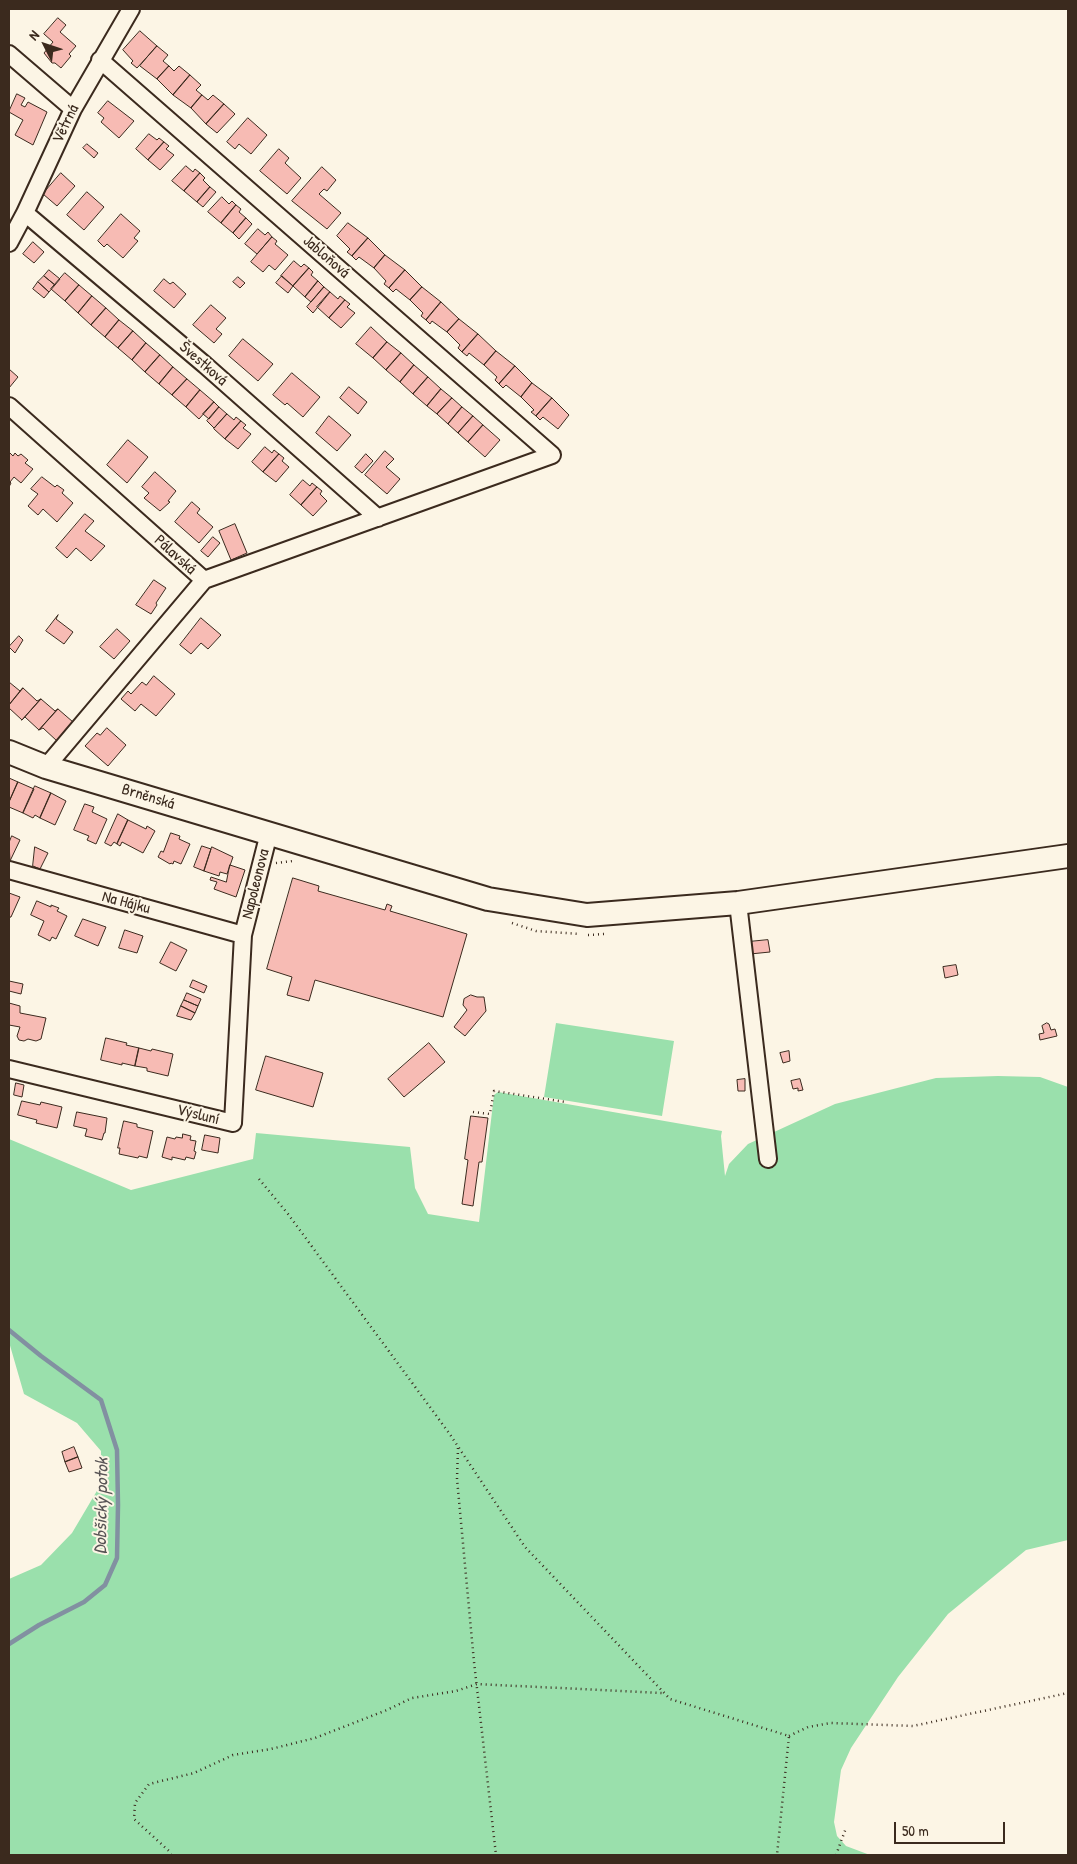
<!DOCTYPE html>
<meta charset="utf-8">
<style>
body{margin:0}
#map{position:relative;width:1077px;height:1864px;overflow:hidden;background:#fcf5e5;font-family:"Patrick Hand",sans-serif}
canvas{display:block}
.frame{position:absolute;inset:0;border:10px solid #3b2a1e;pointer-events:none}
.north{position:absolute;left:20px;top:20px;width:50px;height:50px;-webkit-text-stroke:4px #fcf5e5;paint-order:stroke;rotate:311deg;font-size:14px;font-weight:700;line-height:20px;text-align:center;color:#3b2a1e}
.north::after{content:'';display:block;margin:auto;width:18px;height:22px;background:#3b2a1e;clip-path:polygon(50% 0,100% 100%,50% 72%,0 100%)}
.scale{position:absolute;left:894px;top:1822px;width:111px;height:22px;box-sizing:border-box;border:2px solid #3b2a1e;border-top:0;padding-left:6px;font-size:15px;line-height:18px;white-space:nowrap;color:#3b2a1e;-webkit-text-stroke:4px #fcf5e5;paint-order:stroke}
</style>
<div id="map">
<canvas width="1077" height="1864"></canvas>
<div class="frame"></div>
<div class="north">N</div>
<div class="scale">50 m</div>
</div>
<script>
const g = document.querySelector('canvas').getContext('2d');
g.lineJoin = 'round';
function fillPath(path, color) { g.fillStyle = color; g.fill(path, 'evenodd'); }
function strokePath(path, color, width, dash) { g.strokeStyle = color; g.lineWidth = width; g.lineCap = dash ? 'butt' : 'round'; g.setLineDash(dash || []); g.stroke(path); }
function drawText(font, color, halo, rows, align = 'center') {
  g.font = font + ' "Patrick Hand",sans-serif'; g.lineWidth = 4; g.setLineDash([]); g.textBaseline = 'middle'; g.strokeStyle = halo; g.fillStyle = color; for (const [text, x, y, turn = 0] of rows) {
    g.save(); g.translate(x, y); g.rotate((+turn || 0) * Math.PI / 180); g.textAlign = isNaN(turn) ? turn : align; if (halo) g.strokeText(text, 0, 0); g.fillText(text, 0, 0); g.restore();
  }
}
fillPath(new Path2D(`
 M 556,1023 L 674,1041 L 662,1116 L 544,1097 Z
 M 998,1076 L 1040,1077 L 1068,1087 L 1068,1540 L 1026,1550 L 948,1614 L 898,1677 L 851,1748 L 841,1770 L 834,1822 L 837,1836 L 846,1846 L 870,1855 L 9,1855 L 9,1579 L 41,1565 L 72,1533 L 101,1484 L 101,1451 L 77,1423 L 24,1394 L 9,1342 L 9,1139 L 131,1190 L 253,1159 L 256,1133 L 410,1147 L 415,1188 L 428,1214 L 479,1222 L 494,1095 L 498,1092 L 722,1131 L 721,1136 L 725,1176 L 729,1164 L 748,1144 L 835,1104 L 936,1078 Z`), '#9ae0ac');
strokePath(new Path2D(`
 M 9,1330 L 41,1356 L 101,1400 L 117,1450 L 118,1505 L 117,1558 L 105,1585 L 84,1602 L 39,1625 L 9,1644`), '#8290a1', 4.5);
const building = new Path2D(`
 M 58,18 L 66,25 L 60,32 L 76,46 L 69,54 L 71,56 L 61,68 L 55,63 L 52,63 L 44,53 L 53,42 L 44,34 Z
 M 140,31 L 157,46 L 137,68 L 131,63 L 133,61 L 123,50 Z
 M 157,46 L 168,55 L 163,61 L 169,66 L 157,79 L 140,66 Z
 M 169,66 L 174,71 L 179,66 L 190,75 L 173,95 L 157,79 Z
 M 190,75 L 201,85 L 196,90 L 202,95 L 191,108 L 173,95 Z
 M 17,94 L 25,98 L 21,105 L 25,107 L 28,102 L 47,112 L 33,145 L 15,135 L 23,120 L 9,112 Z
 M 202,95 L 208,100 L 213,95 L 224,104 L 206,124 L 191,108 Z
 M 108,101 L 134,121 L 119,138 L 101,122 L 104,118 L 98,113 Z
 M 224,104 L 235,114 L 217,133 L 206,124 Z
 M 248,118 L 267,135 L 251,154 L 239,144 L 235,149 L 227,142 Z
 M 149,134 L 157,140 L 159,138 L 164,142 L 148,160 L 136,149 Z
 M 164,142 L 169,146 L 166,149 L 174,155 L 160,170 L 148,160 Z
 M 87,144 L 98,153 L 94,158 L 83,148 Z
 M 279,149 L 289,158 L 285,163 L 301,178 L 287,194 L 260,171 Z
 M 186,166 L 193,172 L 195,169 L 200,173 L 184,191 L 172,181 Z
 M 322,167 L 336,180 L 327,191 L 324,189 L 319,194 L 341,213 L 327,229 L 292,201 Z
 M 61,173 L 75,186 L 57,206 L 43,194 Z
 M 200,173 L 205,178 L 203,180 L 210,187 L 197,202 L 184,191 Z
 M 210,187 L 216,192 L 203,207 L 197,202 Z
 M 87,192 L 104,207 L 84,230 L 67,215 Z
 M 222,197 L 229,204 L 232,201 L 236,205 L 221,223 L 208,212 Z
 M 236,205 L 241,209 L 239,212 L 246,218 L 233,233 L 221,223 Z
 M 121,214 L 140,231 L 134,238 L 138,241 L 123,258 L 107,244 L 104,247 L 98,241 Z
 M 246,218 L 252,224 L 239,239 L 233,233 Z
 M 348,223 L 368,238 L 352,256 L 347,252 L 350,249 L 337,236 Z
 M 258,229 L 265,235 L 268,232 L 272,237 L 257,254 L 245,244 Z
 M 272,237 L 277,241 L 275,244 L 288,255 L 275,270 L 269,265 L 263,272 L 251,262 Z
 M 368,238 L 385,255 L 374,268 L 359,257 L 356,260 L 352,256 Z
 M 33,242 L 44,252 L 34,263 L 23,254 Z
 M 385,255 L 405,270 L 389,288 L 384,284 L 386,281 L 374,268 Z
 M 294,261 L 301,267 L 304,264 L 309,268 L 293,286 L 281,276 Z
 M 309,268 L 313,272 L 311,275 L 318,281 L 305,297 L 293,286 Z
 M 49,270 L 60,279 L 55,285 L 44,276 Z
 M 405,270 L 422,287 L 410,300 L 396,289 L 393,292 L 389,288 Z
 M 65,273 L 79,285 L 65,301 L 51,289 Z
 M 44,276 L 55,285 L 49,292 L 38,282 Z
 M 282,276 L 293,286 L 288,293 L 276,283 Z
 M 238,277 L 245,283 L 240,288 L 233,282 Z
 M 164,279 L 170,284 L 173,282 L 186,294 L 174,308 L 154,291 Z
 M 318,281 L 324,287 L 311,302 L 305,297 Z
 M 38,282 L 49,292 L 44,298 L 33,289 Z
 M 79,285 L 92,296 L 78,313 L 65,301 Z
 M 324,287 L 330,292 L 313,313 L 307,307 Z
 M 422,287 L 441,302 L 426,320 L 421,316 L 423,313 L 410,300 Z
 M 330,292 L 338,299 L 340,296 L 345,300 L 329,318 L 317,307 Z
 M 92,296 L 106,308 L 91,325 L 78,313 Z
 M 345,300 L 350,304 L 347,307 L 355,313 L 341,328 L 329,318 Z
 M 441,302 L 459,319 L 447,332 L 432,321 L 430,324 L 426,320 Z
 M 211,305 L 226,318 L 216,329 L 222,334 L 214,343 L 193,325 Z
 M 106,308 L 119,320 L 105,337 L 91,325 Z
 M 459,319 L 478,334 L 462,352 L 458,348 L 460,345 L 447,332 Z
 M 119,320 L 133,331 L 118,348 L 105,337 Z
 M 371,327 L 387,342 L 373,358 L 356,344 Z
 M 133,331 L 146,343 L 132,360 L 118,348 Z
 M 478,334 L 496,351 L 484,365 L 469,353 L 467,356 L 462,352 Z
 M 243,339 L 273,364 L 258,381 L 229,356 Z
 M 387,342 L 401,353 L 386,370 L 373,358 Z
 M 146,343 L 160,355 L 145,372 L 132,360 Z
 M 496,351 L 515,366 L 499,384 L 495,380 L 497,377 L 484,365 Z
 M 401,353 L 414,365 L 400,382 L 386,370 Z
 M 160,355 L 173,367 L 159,384 L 145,372 Z
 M 414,365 L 428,377 L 413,394 L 400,382 Z
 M 515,366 L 532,383 L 521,397 L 506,385 L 503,388 L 499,384 Z
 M 173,367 L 187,379 L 172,395 L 159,384 Z
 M 9,369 L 18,377 L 9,388 Z
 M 292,373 L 320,397 L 303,417 L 287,403 L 285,405 L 273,395 Z
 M 428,377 L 441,389 L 427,406 L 413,394 Z
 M 187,379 L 200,390 L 186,407 L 172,395 Z
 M 532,383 L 552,398 L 536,416 L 531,412 L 534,410 L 521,397 Z
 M 349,387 L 367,402 L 358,414 L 340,398 Z
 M 441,389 L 452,398 L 437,414 L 427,406 Z
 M 200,390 L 214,402 L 199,419 L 186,407 Z
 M 452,398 L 462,407 L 448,424 L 437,414 Z
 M 552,398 L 569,415 L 558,429 L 543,417 L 540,420 L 536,416 Z
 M 214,402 L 219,407 L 209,419 L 203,414 Z
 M 219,407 L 227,414 L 214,428 L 207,421 Z
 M 462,407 L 473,416 L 458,433 L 448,424 Z
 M 227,414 L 234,420 L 236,417 L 241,421 L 225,439 L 214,429 Z
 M 329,416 L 351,435 L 337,451 L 316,433 Z
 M 473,416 L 483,425 L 468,442 L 458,433 Z
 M 241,421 L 246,425 L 243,428 L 251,434 L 238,449 L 225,439 Z
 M 483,425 L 500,440 L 485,457 L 468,442 Z
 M 128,440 L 148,457 L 127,483 L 107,465 Z
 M 265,447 L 272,453 L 274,450 L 279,454 L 263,472 L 252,462 Z
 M 385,451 L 394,459 L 386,467 L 400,479 L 387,494 L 365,475 Z
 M 9,452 L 13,456 L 15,453 L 18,456 L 21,454 L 28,460 L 25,463 L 33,469 L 21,483 L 14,477 L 10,482 L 11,483 L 9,487 Z
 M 279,454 L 284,458 L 282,461 L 289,467 L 276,482 L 263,472 Z
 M 366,454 L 373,461 L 362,473 L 355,467 Z
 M 155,472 L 176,491 L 168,501 L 170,502 L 160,511 L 144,498 L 149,493 L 142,487 Z
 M 42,477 L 55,487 L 57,485 L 64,490 L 62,493 L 73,503 L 57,522 L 43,509 L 38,515 L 28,506 L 38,494 L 31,489 Z
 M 303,480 L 310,486 L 312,483 L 317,487 L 301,505 L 290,495 Z
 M 317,487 L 322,491 L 320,494 L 327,501 L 313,516 L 301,505 Z
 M 192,502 L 200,509 L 197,513 L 213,527 L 199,543 L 175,522 Z
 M 85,514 L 94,521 L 85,531 L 105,546 L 91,561 L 76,548 L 67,558 L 56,548 Z
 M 235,524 L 247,553 L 231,560 L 219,531 Z
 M 213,537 L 220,543 L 208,557 L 201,551 Z
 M 154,580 L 166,588 L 156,603 L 157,605 L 151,614 L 136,605 Z
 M 58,615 L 56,619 L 73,632 L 64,644 L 46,631 Z
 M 201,618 L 221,635 L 208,649 L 201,643 L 191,654 L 180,645 Z
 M 117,629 L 130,641 L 114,659 L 100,647 Z
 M 19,636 L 23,640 L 15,653 L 9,647 Z
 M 154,676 L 175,694 L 156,716 L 141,704 L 135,711 L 121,699 L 128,691 L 131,694 L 142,682 L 146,685 Z
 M 9,682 L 20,691 L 23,688 L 9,705 Z
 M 23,688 L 37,701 L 41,699 L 22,720 L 9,708 L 9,705 Z
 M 41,699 L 55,711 L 58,709 L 39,730 L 25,717 L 22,720 Z
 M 58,709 L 73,722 L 57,741 L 43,728 L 39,730 Z
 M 107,728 L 126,745 L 108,766 L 85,746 L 97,733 L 100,735 Z
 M 9,778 L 18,782 L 9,802 Z
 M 18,782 L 34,789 L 23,813 L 9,807 L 9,802 Z
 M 35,786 L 51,793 L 40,818 L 35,815 L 33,818 L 23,813 Z
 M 51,793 L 66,801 L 55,825 L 40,818 Z
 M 85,804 L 94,807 L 92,812 L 107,819 L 96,844 L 87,840 L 89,836 L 74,830 Z
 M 118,814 L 128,820 L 117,844 L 114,842 L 111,846 L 105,843 Z
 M 128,820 L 146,829 L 147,826 L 155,831 L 143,853 L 122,842 L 120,846 L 117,844 Z
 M 171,833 L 180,836 L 179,839 L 190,844 L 181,864 L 174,861 L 173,864 L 171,863 L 170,864 L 158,857 L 161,851 L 163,852 Z
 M 12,836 L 20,840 L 10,861 L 9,843 Z
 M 202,846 L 211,849 L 204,871 L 194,867 Z
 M 35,847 L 48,853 L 40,869 L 33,866 Z
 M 212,847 L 233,857 L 227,874 L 220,872 L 219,876 L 204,871 Z
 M 230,865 L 245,870 L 236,897 L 214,889 L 217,882 L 210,880 L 211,877 L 226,882 Z
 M 293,878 L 319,886 L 318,891 L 385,910 L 387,904 L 392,906 L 390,911 L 467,934 L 443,1017 L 315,980 L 309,1001 L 287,995 L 292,977 L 267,969 Z
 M 9,893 L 20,897 L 11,917 L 10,917 L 9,919 Z
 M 37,901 L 51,907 L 51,905 L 59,908 L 57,911 L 67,916 L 56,939 L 52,937 L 50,941 L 38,935 L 44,921 L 31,915 Z
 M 83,919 L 106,927 L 98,946 L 75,936 Z
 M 125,930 L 143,936 L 137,953 L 119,948 Z
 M 768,940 L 770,952 L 750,954 L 748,942 Z
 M 171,942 L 187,950 L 176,971 L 160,963 Z
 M 956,965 L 958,975 L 945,978 L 943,967 Z
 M 193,980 L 207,986 L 204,993 L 190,987 Z
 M 9,981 L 23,984 L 21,994 L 9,991 Z
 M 187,993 L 201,999 L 198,1006 L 184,1000 Z
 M 471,995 L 477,997 L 484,997 L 486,1011 L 465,1036 L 454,1027 L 467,1010 L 463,1005 L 464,999 Z
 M 184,1000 L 198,1006 L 195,1013 L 181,1006 Z
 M 9,1003 L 20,1006 L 20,1013 L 46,1018 L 41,1039 L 36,1041 L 28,1039 L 24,1041 L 19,1040 L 17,1036 L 20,1027 L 9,1025 Z
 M 181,1006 L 195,1013 L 191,1020 L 177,1016 Z
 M 1047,1023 L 1049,1024 L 1051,1030 L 1055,1029 L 1057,1036 L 1040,1040 L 1039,1034 L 1044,1033 L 1042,1026 Z
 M 106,1038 L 127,1043 L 126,1045 L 139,1048 L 135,1066 L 122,1063 L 122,1065 L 101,1060 Z
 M 429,1043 L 445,1062 L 404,1097 L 388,1079 Z
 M 139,1048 L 151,1051 L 152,1049 L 173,1054 L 168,1076 L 147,1071 L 147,1068 L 135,1066 Z
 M 789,1051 L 790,1061 L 783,1063 L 780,1053 Z
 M 266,1056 L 323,1073 L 313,1107 L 256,1090 Z
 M 745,1079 L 745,1091 L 738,1091 L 737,1080 Z
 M 800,1079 L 803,1090 L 798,1091 L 798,1088 L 793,1089 L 791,1081 Z
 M 16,1083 L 24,1085 L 22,1097 L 14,1095 Z
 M 22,1101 L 40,1105 L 41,1102 L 62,1107 L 57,1128 L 36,1123 L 37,1120 L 18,1115 Z
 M 77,1112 L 107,1118 L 105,1133 L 104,1133 L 102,1140 L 85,1136 L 87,1129 L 74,1126 Z
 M 471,1116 L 488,1118 L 482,1162 L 479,1162 L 473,1206 L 462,1204 L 468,1160 L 465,1159 Z
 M 124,1121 L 137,1124 L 137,1127 L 153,1131 L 147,1158 L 139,1156 L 138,1158 L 119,1154 L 120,1148 L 118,1148 Z
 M 183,1134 L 191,1136 L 190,1140 L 196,1141 L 194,1151 L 196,1152 L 194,1159 L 186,1157 L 185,1160 L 172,1157 L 172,1160 L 162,1157 L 167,1137 L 175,1139 L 176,1137 L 182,1138 Z
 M 205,1135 L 220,1138 L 218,1153 L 202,1150 Z
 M 74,1447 L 78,1457 L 65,1462 L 62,1452 Z
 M 78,1457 L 82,1468 L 69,1472 L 65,1462 Z`);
fillPath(building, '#f7bbb4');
strokePath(building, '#3b2a1e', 1);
const street = new Path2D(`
 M 9,54 L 73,109
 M 100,60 L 552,455 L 204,580
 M 25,213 L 205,365 L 378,518
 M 9,243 L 25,213 L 73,109 L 131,9
 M 9,406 L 204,580 L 46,767
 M 9,870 L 243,935
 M 738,903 L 768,1159
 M 9,1069 L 233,1123 L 243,935 L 269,833`);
const secondary = new Path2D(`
 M 9,752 L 46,767 L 488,899 L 587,915 L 738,903 L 1068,856`);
strokePath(street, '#3b2a1e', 20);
strokePath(secondary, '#3b2a1e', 26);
strokePath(new Path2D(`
 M 276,863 L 293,861
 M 512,923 L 536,931 L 580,934
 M 588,935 L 605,934
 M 473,1112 L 490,1114 L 494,1091 L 566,1102
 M 259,1179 L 288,1214 L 449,1433 L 525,1547 L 670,1699 L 789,1736 L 777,1855
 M 458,1448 L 457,1479 L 474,1662 L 496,1855
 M 789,1736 L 808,1727 L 831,1723 L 913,1726 L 1068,1693
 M 171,1855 L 169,1851 L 134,1819 L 135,1803 L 149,1784 L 194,1773 L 233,1755 L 271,1749 L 315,1738 L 387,1710 L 412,1698 L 456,1691 L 477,1684 L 662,1693
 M 836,1855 L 846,1828`), '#3b2a1e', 2.5, [1, 4]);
strokePath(street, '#fcf5e5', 16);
strokePath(secondary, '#fcf5e5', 22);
drawText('16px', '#3b2a1e', '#fcf5e5', [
 ["Větrná",66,124,-64],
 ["Jabloňová",326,257,41],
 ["Švestková",203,364,41],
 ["Pálavská",175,555,42],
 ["Brněnská",148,797,17],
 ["Napoleonova",256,884,-76],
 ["Na Hájku",126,903,15],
 ["Výsluní",198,1115,14]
]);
drawText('italic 18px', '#585455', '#fcf5e5', [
 ["Dobšický potok",102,1506,-89]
]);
</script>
